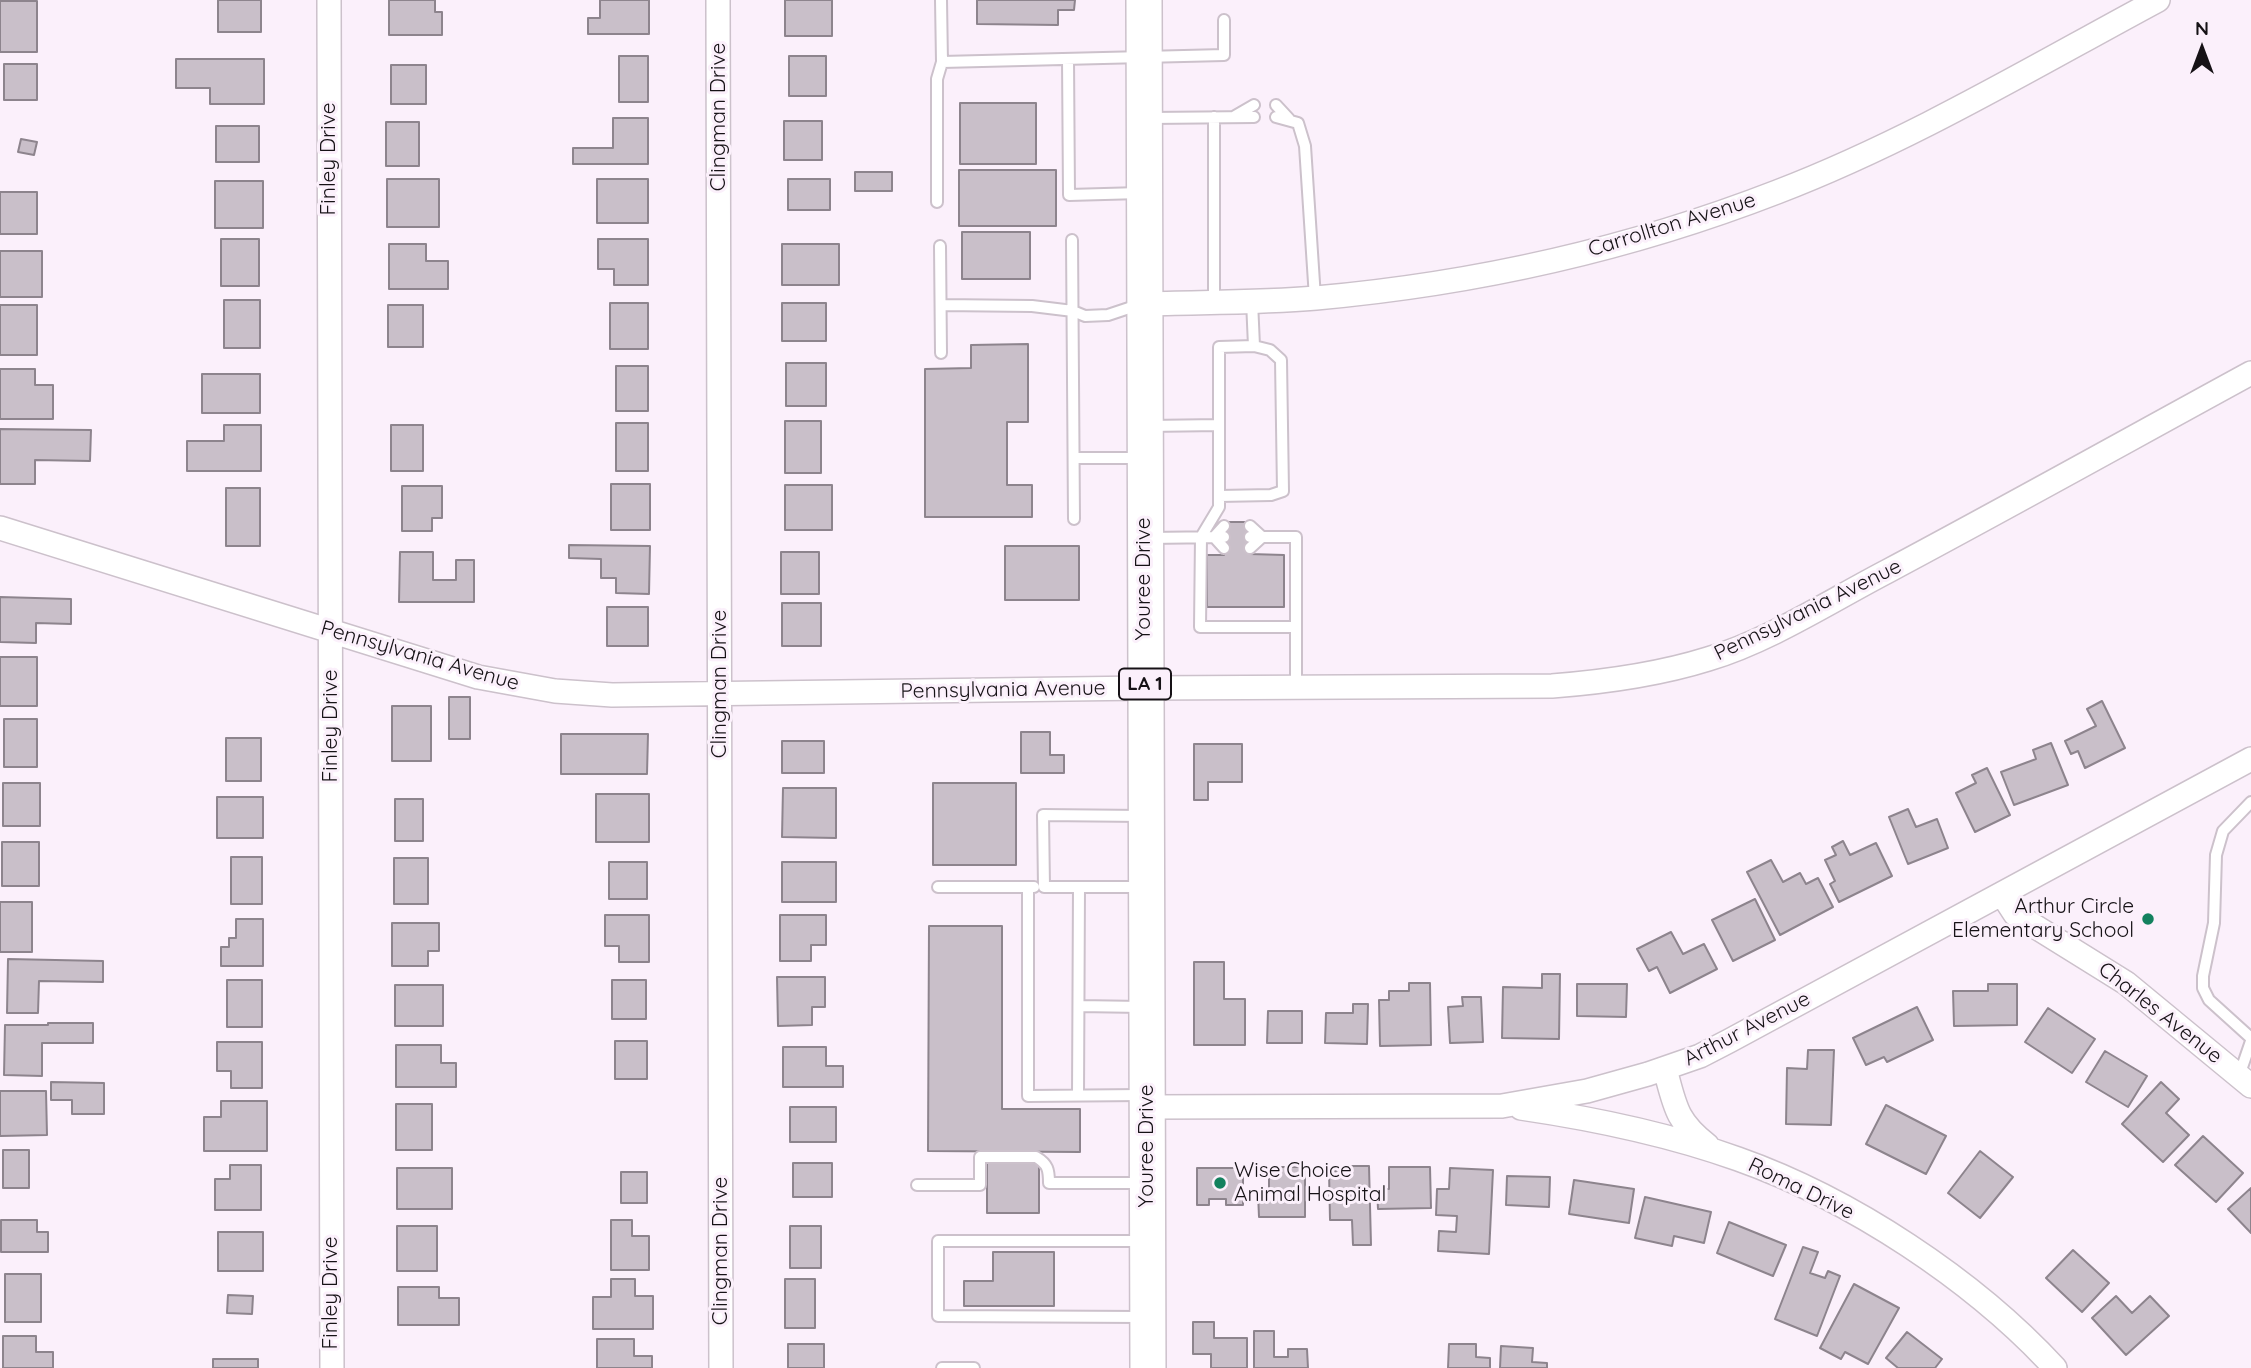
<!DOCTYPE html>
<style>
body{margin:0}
#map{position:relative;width:2251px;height:1368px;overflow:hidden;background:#fbf0fb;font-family:Quicksand,sans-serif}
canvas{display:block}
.north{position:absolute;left:2167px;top:14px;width:70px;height:70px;-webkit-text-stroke:5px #fbf0fb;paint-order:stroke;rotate:0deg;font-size:19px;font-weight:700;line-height:28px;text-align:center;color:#161216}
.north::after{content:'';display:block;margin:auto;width:24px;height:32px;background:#161216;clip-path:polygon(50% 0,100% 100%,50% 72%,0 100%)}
</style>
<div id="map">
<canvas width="2251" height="1368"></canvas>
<div class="north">N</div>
</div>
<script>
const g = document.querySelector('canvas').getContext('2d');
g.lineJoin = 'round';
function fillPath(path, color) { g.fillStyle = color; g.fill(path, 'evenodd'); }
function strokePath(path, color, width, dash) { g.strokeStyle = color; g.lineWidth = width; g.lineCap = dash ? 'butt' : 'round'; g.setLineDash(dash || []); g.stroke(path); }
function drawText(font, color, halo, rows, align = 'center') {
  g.font = font + ' Quicksand,sans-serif'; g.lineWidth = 6; g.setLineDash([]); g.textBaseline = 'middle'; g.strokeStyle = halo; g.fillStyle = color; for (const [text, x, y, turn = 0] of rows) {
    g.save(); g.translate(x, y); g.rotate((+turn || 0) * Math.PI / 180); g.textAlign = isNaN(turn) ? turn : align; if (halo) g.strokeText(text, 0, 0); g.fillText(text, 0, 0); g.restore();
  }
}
const building = new Path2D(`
 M 218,0 L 261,0 L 261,32 L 218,32 Z
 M 389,0 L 435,0 L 435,12 L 442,12 L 442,35 L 389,35 Z
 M 600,0 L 649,0 L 649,34 L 588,34 L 588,18 L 600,18 Z
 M 785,0 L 832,0 L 832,36 L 785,36 Z
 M 977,0 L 1075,0 L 1074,10 L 1058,10 L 1058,25 L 977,24 Z
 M 0,1 L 37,1 L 37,52 L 0,52 Z
 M 619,56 L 648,56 L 648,102 L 619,102 Z
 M 789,56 L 826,56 L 826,96 L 789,96 Z
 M 176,59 L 264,59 L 264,104 L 210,104 L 210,88 L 176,88 Z
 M 4,64 L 37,64 L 37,100 L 4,100 Z
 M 391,65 L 426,65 L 426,104 L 391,104 Z
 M 960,103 L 1036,103 L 1036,164 L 960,164 Z
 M 613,118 L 648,118 L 648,164 L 573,164 L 573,148 L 613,148 Z
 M 784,121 L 822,121 L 822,160 L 784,160 Z
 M 386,122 L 419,122 L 419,166 L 386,166 Z
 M 216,126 L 259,126 L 259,162 L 216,162 Z
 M 21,139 L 37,142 L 34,155 L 18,152 Z
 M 959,170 L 1056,170 L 1056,226 L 959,226 Z
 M 855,172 L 892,172 L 892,191 L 855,191 Z
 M 387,179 L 439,179 L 439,227 L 387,227 Z
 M 597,179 L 648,179 L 648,223 L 597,223 Z
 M 788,179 L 830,179 L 830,210 L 788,210 Z
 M 215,181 L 263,181 L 263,228 L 215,228 Z
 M 0,192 L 37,192 L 37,234 L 0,234 Z
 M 962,232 L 1030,232 L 1030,279 L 962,279 Z
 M 221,239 L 259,239 L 259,286 L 221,286 Z
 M 598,239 L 648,239 L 648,285 L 614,285 L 614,269 L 598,269 Z
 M 389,244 L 426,244 L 426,261 L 448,261 L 448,289 L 389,289 Z
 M 782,244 L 839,244 L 839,285 L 782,285 Z
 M 0,251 L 42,251 L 42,297 L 0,297 Z
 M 224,300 L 260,300 L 260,348 L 224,348 Z
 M 610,303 L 648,303 L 648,349 L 610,349 Z
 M 782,303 L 826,303 L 826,341 L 782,341 Z
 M 0,305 L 37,305 L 37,355 L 0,355 Z
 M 388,305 L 423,305 L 423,347 L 388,347 Z
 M 1028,344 L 1028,422 L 1007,422 L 1007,485 L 1032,485 L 1032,517 L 925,517 L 925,369 L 971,368 L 971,345 Z
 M 786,363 L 826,363 L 826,406 L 786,406 Z
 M 616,366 L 648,366 L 648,411 L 616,411 Z
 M 0,369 L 35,369 L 35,385 L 53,385 L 53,419 L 0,419 Z
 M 202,374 L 260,374 L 260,413 L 202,413 Z
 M 785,421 L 821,421 L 821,473 L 785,473 Z
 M 616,423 L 648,423 L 648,471 L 616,471 Z
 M 224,425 L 261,425 L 261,471 L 187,471 L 187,441 L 224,441 Z
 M 391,425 L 423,425 L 423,471 L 391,471 Z
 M 0,429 L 91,430 L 90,461 L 35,460 L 35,484 L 0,484 Z
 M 611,484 L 650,484 L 650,530 L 611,530 Z
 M 785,485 L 832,485 L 832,530 L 785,530 Z
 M 402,486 L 442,486 L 442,518 L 432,518 L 432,531 L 402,531 Z
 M 226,488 L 260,488 L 260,546 L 226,546 Z
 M 1224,522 L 1250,522 L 1250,554 L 1284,555 L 1284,607 L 1207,607 L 1207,555 L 1224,555 Z
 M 569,545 L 650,546 L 649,594 L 616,593 L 616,578 L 601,578 L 601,559 L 569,558 Z
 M 1005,546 L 1079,546 L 1079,600 L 1005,600 Z
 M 400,552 L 433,552 L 433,580 L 456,580 L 456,560 L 474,560 L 474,602 L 399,602 Z
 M 781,552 L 819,552 L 819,594 L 781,594 Z
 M 0,597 L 71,599 L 71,624 L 36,623 L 36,643 L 0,642 Z
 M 782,603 L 821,603 L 821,646 L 782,646 Z
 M 607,607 L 648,607 L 648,646 L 607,646 Z
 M 0,657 L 37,657 L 37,706 L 0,706 Z
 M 449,697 L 470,697 L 470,739 L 449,739 Z
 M 2102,701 L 2125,748 L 2085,768 L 2078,751 L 2071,754 L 2065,741 L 2096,726 L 2087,709 Z
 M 392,706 L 431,706 L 431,761 L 392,761 Z
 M 4,719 L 37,719 L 37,767 L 4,767 Z
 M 1021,732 L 1050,732 L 1050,755 L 1064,755 L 1064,773 L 1021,773 Z
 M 561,734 L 648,734 L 647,774 L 561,774 Z
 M 226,738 L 261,738 L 261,781 L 226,781 Z
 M 782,741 L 824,741 L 824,773 L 782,773 Z
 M 2051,743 L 2068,785 L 2014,805 L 2001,772 L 2036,759 L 2033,750 Z
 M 1194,744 L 1242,744 L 1242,782 L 1208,782 L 1208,800 L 1194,800 Z
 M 1987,768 L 2010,815 L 1975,832 L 1956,793 L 1976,783 L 1972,775 Z
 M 3,783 L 40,783 L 40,826 L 3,826 Z
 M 933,783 L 1016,783 L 1016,865 L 933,865 Z
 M 783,788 L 836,788 L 836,838 L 782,837 Z
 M 596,794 L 649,794 L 649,842 L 596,842 Z
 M 217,797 L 263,797 L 263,838 L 217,838 Z
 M 395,799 L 423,799 L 423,841 L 395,841 Z
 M 1908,809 L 1916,827 L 1937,819 L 1948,848 L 1908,864 L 1889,817 Z
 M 1843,841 L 1850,855 L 1876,843 L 1892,876 L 1839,902 L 1830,884 L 1835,881 L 1825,860 L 1836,855 L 1832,847 Z
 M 2,842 L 39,842 L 39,886 L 2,886 Z
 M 231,857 L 262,857 L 262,904 L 231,904 Z
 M 394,858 L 428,858 L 428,904 L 394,904 Z
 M 1771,860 L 1783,882 L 1800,873 L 1806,884 L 1818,878 L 1833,907 L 1780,935 L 1747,872 Z
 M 609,862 L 647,862 L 647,899 L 609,899 Z
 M 782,862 L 836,862 L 836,902 L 782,902 Z
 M 1755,899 L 1775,940 L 1733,961 L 1712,920 Z
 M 0,902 L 32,902 L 32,952 L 0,952 Z
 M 605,915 L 649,915 L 649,962 L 619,962 L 619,946 L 605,946 Z
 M 780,915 L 826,915 L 826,945 L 811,945 L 811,961 L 780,961 Z
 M 236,919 L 263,919 L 263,966 L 221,966 L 221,947 L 229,947 L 229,938 L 236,938 Z
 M 392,923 L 439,923 L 439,951 L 428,951 L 428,966 L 392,966 Z
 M 929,926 L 1002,926 L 1002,1109 L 1080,1109 L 1080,1152 L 928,1151 Z
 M 1671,932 L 1683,954 L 1704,944 L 1717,969 L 1670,993 L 1657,967 L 1649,971 L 1637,949 Z
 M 8,959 L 103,961 L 103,982 L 39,981 L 38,1013 L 7,1013 Z
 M 1194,962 L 1224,962 L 1224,999 L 1245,999 L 1245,1045 L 1194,1045 Z
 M 1542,974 L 1560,974 L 1559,1039 L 1502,1038 L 1503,987 L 1542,988 Z
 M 777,977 L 825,977 L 825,1007 L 812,1007 L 812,1025 L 778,1026 Z
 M 227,980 L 262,980 L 262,1027 L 227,1027 Z
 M 612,980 L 646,980 L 646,1019 L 612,1019 Z
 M 1409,983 L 1430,983 L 1431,1045 L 1380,1046 L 1379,1000 L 1389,1000 L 1389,991 L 1409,991 Z
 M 1577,984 L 1627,984 L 1626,1017 L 1577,1016 Z
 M 1988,984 L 2017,984 L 2017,1025 L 1954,1026 L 1953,991 L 1988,991 Z
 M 395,985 L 443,985 L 443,1026 L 395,1026 Z
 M 1462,997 L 1481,997 L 1483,1042 L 1450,1043 L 1448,1007 L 1463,1006 Z
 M 1353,1004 L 1368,1004 L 1367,1044 L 1325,1043 L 1326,1013 L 1353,1013 Z
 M 1917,1007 L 1933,1040 L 1887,1062 L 1884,1057 L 1866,1065 L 1853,1038 Z
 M 2048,1008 L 2095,1039 L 2072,1073 L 2025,1042 Z
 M 1268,1011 L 1302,1011 L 1302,1043 L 1267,1043 Z
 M 48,1023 L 93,1023 L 93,1043 L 42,1043 L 42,1076 L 4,1075 L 5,1025 L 48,1025 Z
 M 615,1041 L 647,1041 L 647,1079 L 615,1079 Z
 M 217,1042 L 262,1042 L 262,1088 L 231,1088 L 231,1071 L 217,1071 Z
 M 396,1045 L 441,1045 L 441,1063 L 456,1063 L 456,1087 L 396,1087 Z
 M 783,1047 L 826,1047 L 826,1066 L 843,1066 L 843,1087 L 783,1087 Z
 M 1808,1050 L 1834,1050 L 1831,1125 L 1786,1124 L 1787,1068 L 1807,1069 Z
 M 2105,1051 L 2147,1076 L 2128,1107 L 2086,1082 Z
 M 51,1082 L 104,1083 L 104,1114 L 72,1114 L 72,1100 L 51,1100 Z
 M 2161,1082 L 2179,1099 L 2166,1113 L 2189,1135 L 2163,1162 L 2122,1124 Z
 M 0,1091 L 46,1091 L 47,1135 L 0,1136 Z
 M 221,1101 L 267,1101 L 267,1151 L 204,1151 L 204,1117 L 221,1117 Z
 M 396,1104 L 432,1104 L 432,1150 L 396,1150 Z
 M 1886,1105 L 1946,1136 L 1926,1174 L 1866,1144 Z
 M 790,1107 L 836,1107 L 836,1142 L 790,1142 Z
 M 2203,1136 L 2243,1173 L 2216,1202 L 2175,1165 Z
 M 3,1150 L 29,1150 L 29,1188 L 3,1188 Z
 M 1980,1151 L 2013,1177 L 1980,1218 L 1948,1193 Z
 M 1039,1162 L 1039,1213 L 987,1213 L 987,1163 Z
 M 793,1163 L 832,1163 L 832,1197 L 793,1197 Z
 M 230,1165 L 261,1165 L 261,1210 L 215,1210 L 215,1179 L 230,1179 Z
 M 1336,1166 L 1369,1166 L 1371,1245 L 1353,1245 L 1352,1220 L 1330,1220 L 1329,1171 L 1336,1171 Z
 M 1279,1167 L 1305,1167 L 1305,1217 L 1259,1217 L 1258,1193 L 1269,1193 L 1269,1177 L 1279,1177 Z
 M 1389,1167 L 1430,1167 L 1431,1208 L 1378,1209 L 1377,1189 L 1389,1189 Z
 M 397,1168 L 452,1168 L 452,1209 L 397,1209 Z
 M 1197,1168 L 1243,1168 L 1243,1205 L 1226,1205 L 1226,1199 L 1209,1199 L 1209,1205 L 1197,1205 Z
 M 1450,1168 L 1493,1170 L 1489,1254 L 1438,1251 L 1439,1231 L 1456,1232 L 1457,1216 L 1436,1215 L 1437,1189 L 1449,1189 Z
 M 621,1172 L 647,1172 L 647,1203 L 621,1203 Z
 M 1507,1176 L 1550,1177 L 1549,1207 L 1506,1205 Z
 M 1574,1180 L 1634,1189 L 1629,1223 L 1569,1214 Z
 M 2251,1188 L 2251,1233 L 2228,1209 Z
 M 1645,1197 L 1711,1212 L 1704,1243 L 1674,1236 L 1672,1246 L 1635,1238 Z
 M 1,1220 L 37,1220 L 37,1232 L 48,1232 L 48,1252 L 1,1252 Z
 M 611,1220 L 632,1220 L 632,1236 L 649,1236 L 649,1270 L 611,1270 Z
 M 1729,1222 L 1786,1245 L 1773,1276 L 1717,1253 Z
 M 397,1226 L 437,1226 L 437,1271 L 397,1271 Z
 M 790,1226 L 821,1226 L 821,1268 L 790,1268 Z
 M 218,1232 L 263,1232 L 263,1271 L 218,1271 Z
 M 1803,1247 L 1818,1252 L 1810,1273 L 1825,1278 L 1828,1271 L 1840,1276 L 1817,1336 L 1775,1319 Z
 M 2073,1250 L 2109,1283 L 2082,1312 L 2046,1278 Z
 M 993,1252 L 1054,1252 L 1054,1306 L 964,1306 L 964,1281 L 993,1281 Z
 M 5,1274 L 41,1274 L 41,1322 L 5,1322 Z
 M 611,1279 L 635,1279 L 635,1296 L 653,1296 L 653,1329 L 593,1329 L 593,1297 L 611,1297 Z
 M 785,1279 L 815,1279 L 815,1328 L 785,1328 Z
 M 1854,1284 L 1899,1308 L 1868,1364 L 1845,1352 L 1841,1359 L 1820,1348 Z
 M 398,1287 L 439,1287 L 439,1298 L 459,1298 L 459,1325 L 398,1325 Z
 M 228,1295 L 253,1296 L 252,1314 L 227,1313 Z
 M 2116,1296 L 2132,1313 L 2150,1296 L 2169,1316 L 2126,1355 L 2092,1318 Z
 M 1193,1322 L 1214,1322 L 1214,1338 L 1247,1338 L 1247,1368 L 1211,1368 L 1211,1354 L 1193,1354 Z
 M 1254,1331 L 1274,1331 L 1274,1357 L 1288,1357 L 1288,1349 L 1307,1349 L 1308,1368 L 1254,1368 Z
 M 1907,1332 L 1942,1359 L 1935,1368 L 1898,1368 L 1886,1358 Z
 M 3,1336 L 36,1336 L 36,1352 L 53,1352 L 53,1368 L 3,1368 Z
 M 597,1339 L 634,1339 L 634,1356 L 652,1356 L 652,1368 L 597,1368 Z
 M 788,1344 L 824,1344 L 824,1368 L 788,1368 Z
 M 1449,1344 L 1476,1344 L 1476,1357 L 1490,1358 L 1490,1368 L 1448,1368 Z
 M 1501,1346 L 1533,1348 L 1532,1362 L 1547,1363 L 1547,1368 L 1500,1368 Z
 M 213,1359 L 258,1359 L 258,1368 L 213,1368 Z`);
fillPath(building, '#c9bfc9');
strokePath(building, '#8d848d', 2);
const lane = new Path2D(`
 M 941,0 L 942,62 L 1224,55 L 1224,20
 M 1068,59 L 1069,195 L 1140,193
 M 1276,105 L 1289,119
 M 1235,116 L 1254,105
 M 1214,117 L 1214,302
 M 1276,117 L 1298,123 L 1305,146 L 1315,298
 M 1150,118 L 1254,117
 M 937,202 L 937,79 L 942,62
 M 1072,240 L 1074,519
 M 940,246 L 941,353
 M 941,305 L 1032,306 L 1073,311 L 1085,316 L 1108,315 L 1138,305
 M 1148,426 L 1219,425
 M 1074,458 L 1141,458
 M 1219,496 L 1271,495 L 1283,491 L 1281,360 L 1270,350 L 1254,346
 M 1224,526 L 1214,537 L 1224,548
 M 1250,526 L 1262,537 L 1250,548
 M 1250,537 L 1296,537 L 1296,627 L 1200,627 L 1201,537 L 1219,507 L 1219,347 L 1254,346 L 1252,301
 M 1149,538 L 1224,537
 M 1296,687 L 1296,627
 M 2251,802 L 2223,831 L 2216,855 L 2214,923 L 2203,976 L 2203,988 L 2209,1000 L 2251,1038
 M 938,887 L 1034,887
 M 1028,887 L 1028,1096 L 1142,1095
 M 1141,887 L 1044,887 L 1043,815 L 1143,816
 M 1079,1006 L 1142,1007
 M 2239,1076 L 2251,1041
 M 1078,1095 L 1079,887
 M 917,1185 L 980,1185 L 980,1157 L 1036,1157 C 1048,1164 1049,1170 1049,1183 L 1144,1183
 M 1142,1317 L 938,1316 L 938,1241 L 1144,1241
 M 942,1368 L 974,1368`);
const street = new Path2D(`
 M 329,0 L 332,1368
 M 718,0 L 721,1368
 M 1143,304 C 1201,302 1259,303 1316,298 C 1473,284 1630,249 1777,192 C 1910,141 2033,67 2158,0
 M 0,528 L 478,677 L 555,691 L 612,695 L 1145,688 L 1552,686 C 1604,682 1657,675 1708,659 C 1769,641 1832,600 1888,571 C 2010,506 2130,439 2251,373
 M 2002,894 L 2015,914 L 2126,983 L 2251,1086
 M 1665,1069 C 1675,1106 1676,1121 1707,1145
 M 1147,1107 L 1502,1106 L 1587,1091 L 1648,1074 L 1700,1056 L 1729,1041 L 2251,759
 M 1521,1108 C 1596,1119 1668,1134 1738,1159 C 1851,1199 1974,1280 2055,1368`);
const primary = new Path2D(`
 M 1144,0 L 1148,1368`);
strokePath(lane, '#ccc1cb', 14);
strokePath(street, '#ccc1cb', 26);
strokePath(primary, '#ccc1cb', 38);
strokePath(lane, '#fff', 10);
strokePath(street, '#fff', 23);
strokePath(primary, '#fff', 35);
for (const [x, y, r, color] of [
 [2148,919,7,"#13815e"],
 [1220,1183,7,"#13815e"]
]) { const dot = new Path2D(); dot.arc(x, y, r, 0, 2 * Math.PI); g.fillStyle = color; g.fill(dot); strokePath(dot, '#fbf0fb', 2.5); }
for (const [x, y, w] of [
 [1145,684,52]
]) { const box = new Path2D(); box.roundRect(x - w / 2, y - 15.5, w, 31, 5); g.fillStyle = '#fbf0fb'; g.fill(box); strokePath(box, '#161216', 2); }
drawText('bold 19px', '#161216', null, [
 ["LA 1",1145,684]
]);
drawText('21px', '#161216', '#fbf0fb', [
 ["Clingman Drive",719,117,-90],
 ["Finley Drive",329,159,-90],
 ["Carrollton Avenue",1672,225,-17],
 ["Youree Drive",1144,579,-90],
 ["Pennsylvania Avenue",1808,610,-26],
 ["Pennsylvania Avenue",420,656,16],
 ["Clingman Drive",720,684,-90],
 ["Pennsylvania Avenue",1003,690,-1],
 ["Finley Drive",331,726,-90],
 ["Charles Avenue",2160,1013,38],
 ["Arthur Avenue",1747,1029,-27],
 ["Youree Drive",1147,1146,-90],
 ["Roma Drive",1801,1189,26],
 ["Clingman Drive",721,1251,-90],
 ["Finley Drive",331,1293,-90]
]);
drawText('21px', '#161216', '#fbf0fb', [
 ["Arthur Circle",2134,907],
 ["Elementary School",2134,931],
 ["Wise Choice",1234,1171,"left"],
 ["Animal Hospital",1234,1195,"left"]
], 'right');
</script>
